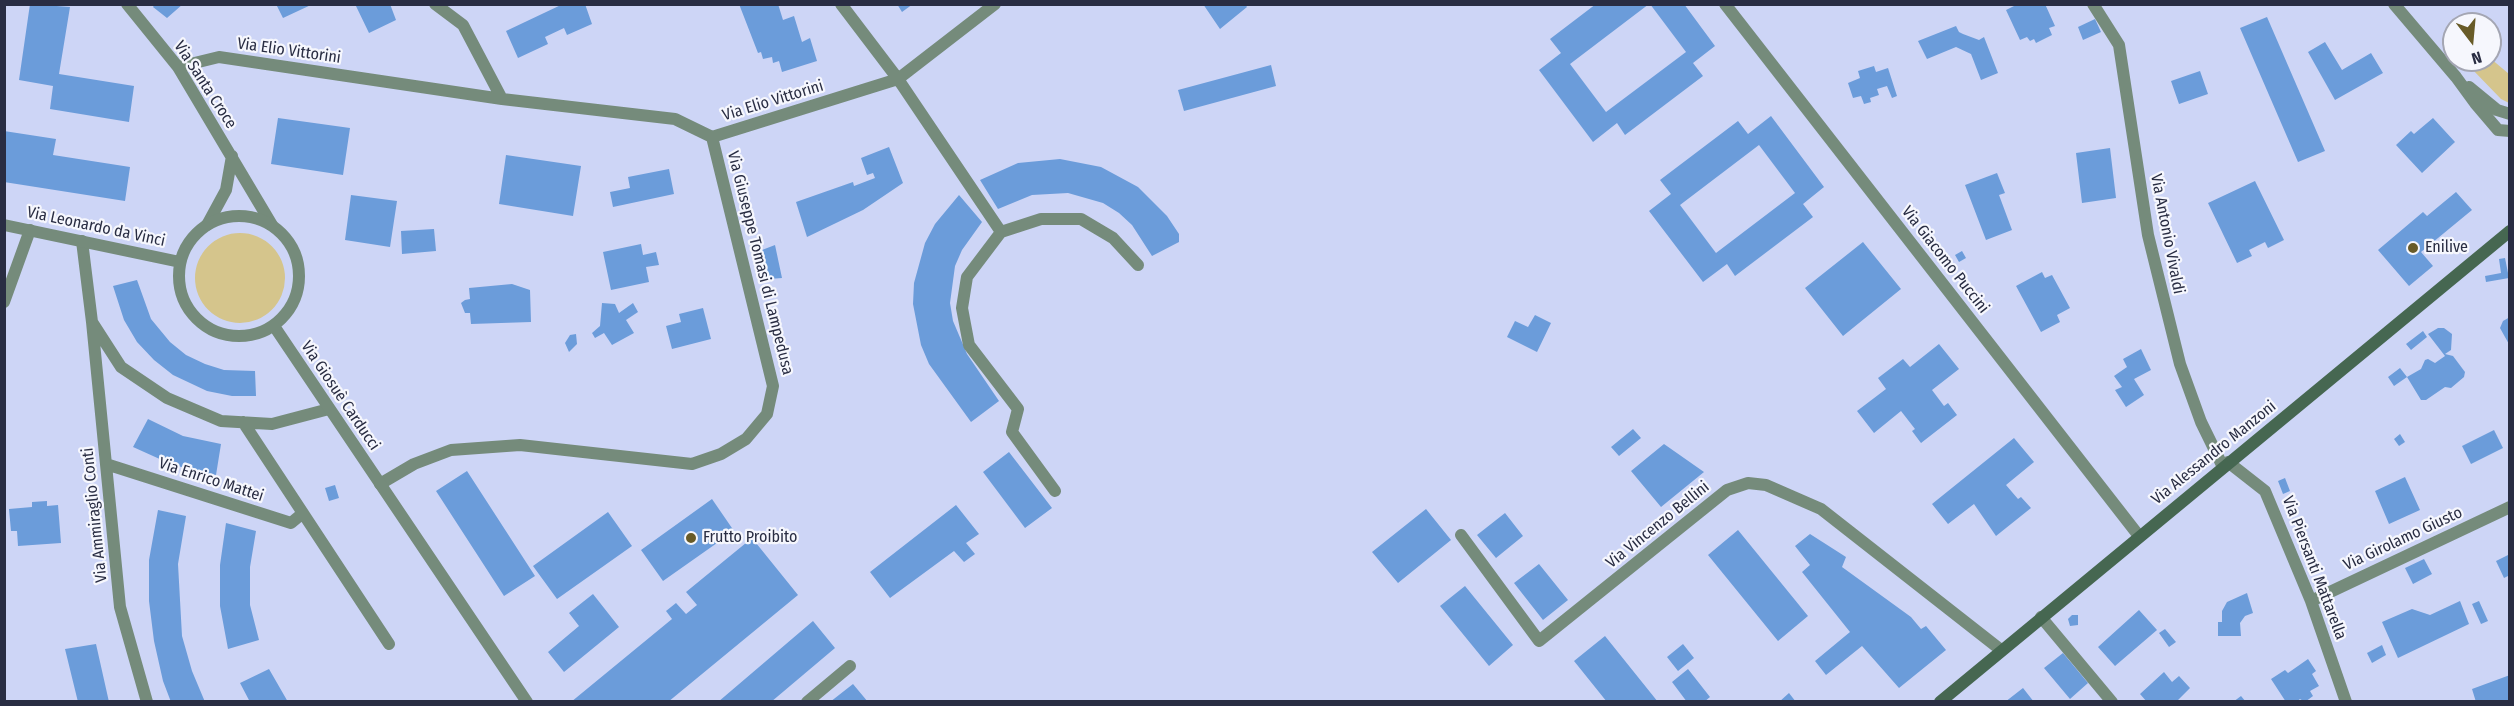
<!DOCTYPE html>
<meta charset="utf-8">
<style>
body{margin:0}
#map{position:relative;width:2514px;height:706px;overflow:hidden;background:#cdd5f6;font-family:"Fira Sans Condensed",sans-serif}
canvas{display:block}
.frame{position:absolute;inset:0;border:6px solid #292d43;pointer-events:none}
.north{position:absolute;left:2442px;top:12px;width:60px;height:60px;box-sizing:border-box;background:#f6f7fd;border:2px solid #a4a6b3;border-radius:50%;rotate:164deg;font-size:16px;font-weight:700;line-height:24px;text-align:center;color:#292d43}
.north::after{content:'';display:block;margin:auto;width:21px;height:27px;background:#685b28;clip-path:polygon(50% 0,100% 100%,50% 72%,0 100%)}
</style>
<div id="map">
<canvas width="2514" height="706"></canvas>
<div class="frame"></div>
<div class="north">N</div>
</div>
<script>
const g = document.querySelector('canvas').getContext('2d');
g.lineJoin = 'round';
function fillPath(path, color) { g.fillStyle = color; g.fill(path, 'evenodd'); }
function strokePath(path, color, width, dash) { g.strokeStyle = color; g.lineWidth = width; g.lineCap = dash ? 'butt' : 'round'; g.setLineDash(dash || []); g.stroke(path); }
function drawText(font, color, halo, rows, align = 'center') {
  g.font = font + ' "Fira Sans Condensed",sans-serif'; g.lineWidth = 4.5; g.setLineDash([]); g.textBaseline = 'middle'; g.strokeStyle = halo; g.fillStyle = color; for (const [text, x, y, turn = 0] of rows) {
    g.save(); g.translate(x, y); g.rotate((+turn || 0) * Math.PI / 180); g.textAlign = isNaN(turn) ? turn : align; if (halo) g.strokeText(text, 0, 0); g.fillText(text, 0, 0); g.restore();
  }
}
fillPath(new Path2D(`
 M 2490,58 L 2509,74 L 2509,103 L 2501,99 L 2471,68 L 2478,60 L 2490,60 Z
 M195 278a45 45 0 1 1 90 0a45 45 0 1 1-90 0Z`), '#d5c58c');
fillPath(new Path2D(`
 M 30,4 L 70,7 L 59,74 L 134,86 L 129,122 L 50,109 L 53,86 L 19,80 Z
 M 155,4 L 183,4 L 167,18 L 153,7 Z
 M 276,4 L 313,4 L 283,18 Z
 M 355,4 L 390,4 L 396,20 L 369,33 Z
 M 563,4 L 585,4 L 592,24 L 567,35 L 564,28 L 545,37 L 548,44 L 518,58 L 506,31 Z
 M 739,4 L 778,4 L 783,20 L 794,16 L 802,42 L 810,38 L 817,61 L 782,72 L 779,61 L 773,63 L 772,57 L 763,59 L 761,52 L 758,53 Z
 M 897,4 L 913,4 L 902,12 Z
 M 1203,4 L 1245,4 L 1247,7 L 1220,29 Z
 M 1596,4 L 1649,4 L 1570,64 L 1606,112 L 1686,52 L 1650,4 L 1684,4 L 1715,46 L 1693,63 L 1703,76 L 1625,135 L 1617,123 L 1593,142 L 1539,70 L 1561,53 L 1550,39 Z
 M 2018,4 L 2045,4 L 2055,26 L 2049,28 L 2052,35 L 2036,43 L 2034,39 L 2030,41 L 2027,37 L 2020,40 L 2006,10 Z
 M 2267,17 L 2325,151 L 2298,162 L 2240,28 Z
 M 2095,19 L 2101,32 L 2083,40 L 2078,27 Z
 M 1956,26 L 1959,32 L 1963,34 L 1979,40 L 1984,37 L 1998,73 L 1981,80 L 1971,54 L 1956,47 L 1927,59 L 1918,41 Z
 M 2325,42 L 2342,70 L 2371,53 L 2383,73 L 2335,100 L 2308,52 Z
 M 1271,65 L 1276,86 L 1184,111 L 1178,90 Z
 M 1874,66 L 1876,72 L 1888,68 L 1897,96 L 1892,98 L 1887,86 L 1877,89 L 1879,95 L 1870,98 L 1871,102 L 1864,104 L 1861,96 L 1853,98 L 1848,83 L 1860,78 L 1858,71 Z
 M 2200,71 L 2208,94 L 2179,104 L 2171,81 Z
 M 1771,116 L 1824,187 L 1803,204 L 1813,217 L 1735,276 L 1727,264 L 1703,282 L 1649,211 L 1671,194 L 1660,180 L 1738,121 L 1748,134 ZM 1759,145 L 1795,193 L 1716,253 L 1680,205 Z
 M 278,118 L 350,128 L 343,175 L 271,164 Z
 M 2433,118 L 2455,142 L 2422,173 L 2396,145 L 2411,131 L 2414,134 Z
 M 4,131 L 56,139 L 53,155 L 130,167 L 125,201 L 4,182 Z
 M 889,147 L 903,183 L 863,210 L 807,237 L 796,202 L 853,182 L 854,186 L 875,178 L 873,173 L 867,175 L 861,158 Z
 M 2110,148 L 2116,198 L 2082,203 L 2076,153 Z
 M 506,155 L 581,166 L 573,216 L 499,204 Z
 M 1060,159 L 1101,167 L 1138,187 L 1167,216 L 1179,234 L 1179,242 L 1152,256 L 1132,225 L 1119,213 L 1103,203 L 1068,193 L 1032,195 L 998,209 L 980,180 L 1018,163 Z
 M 669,169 L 674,194 L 613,207 L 610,192 L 630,188 L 628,177 Z
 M 1997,173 L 2005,193 L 1999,195 L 2012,230 L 1986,240 L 1965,185 Z
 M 2255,181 L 2284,240 L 2268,248 L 2265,242 L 2249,250 L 2252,256 L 2237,263 L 2208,203 Z
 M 2456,192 L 2472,210 L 2421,252 L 2433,266 L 2409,286 L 2378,250 L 2423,212 L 2427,216 Z
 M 351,195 L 397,201 L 390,247 L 345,240 Z
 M 959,195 L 982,222 L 962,250 L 955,266 L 950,303 L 953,321 L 967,354 L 999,401 L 971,422 L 929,364 L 921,345 L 913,304 L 914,283 L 925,243 L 935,224 Z
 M 434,229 L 436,251 L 402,254 L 401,231 Z
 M 1863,242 L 1901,289 L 1843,336 L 1805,288 Z
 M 641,244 L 643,255 L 656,252 L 659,265 L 646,267 L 649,282 L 611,290 L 603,252 Z
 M 775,245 L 782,278 L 769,279 L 762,250 Z
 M 1962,251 L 1966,258 L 1959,262 L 1955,255 Z
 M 2505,258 L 2509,278 L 2486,282 L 2485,276 L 2501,273 L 2499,259 Z
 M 2042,272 L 2045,278 L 2052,275 L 2070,308 L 2057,315 L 2060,322 L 2041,332 L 2016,286 Z
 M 137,280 L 151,319 L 170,342 L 186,355 L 205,364 L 224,370 L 255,371 L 256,396 L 232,396 L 207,391 L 173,375 L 154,360 L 137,342 L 124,320 L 113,286 Z
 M 512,284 L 530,290 L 531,322 L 471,324 L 470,313 L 465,313 L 461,303 L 465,300 L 470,299 L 469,288 Z
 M 602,303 L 615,304 L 619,313 L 633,303 L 638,312 L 626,320 L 634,333 L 612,345 L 604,333 L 595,338 L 592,333 L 600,326 Z
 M 703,308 L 711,339 L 672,349 L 666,326 L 681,322 L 679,314 Z
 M 1535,315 L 1551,323 L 1537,352 L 1507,337 L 1515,321 L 1528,327 Z
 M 2510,317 L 2510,346 L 2500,328 L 2503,321 Z
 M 2438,328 L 2444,328 L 2452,334 L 2451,350 L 2445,354 L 2453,356 L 2465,372 L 2464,377 L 2451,388 L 2445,387 L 2426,400 L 2421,400 L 2407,377 L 2394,386 L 2388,377 L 2400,368 L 2407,377 L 2421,369 L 2425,360 L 2428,359 L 2435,363 L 2445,356 L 2428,334 Z
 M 2423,331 L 2427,337 L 2411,350 L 2406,344 Z
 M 576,334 L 577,344 L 569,352 L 565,343 L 570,335 Z
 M 1939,344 L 1959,369 L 1932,390 L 1944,406 L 1948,403 L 1957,415 L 1921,443 L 1912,431 L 1915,429 L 1901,411 L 1874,433 L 1857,411 L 1886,389 L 1878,378 L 1903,359 L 1910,367 Z
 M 2141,349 L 2151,370 L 2134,379 L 2144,395 L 2126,407 L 2115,390 L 2122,387 L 2114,376 L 2127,367 L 2123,359 Z
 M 148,419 L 183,436 L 221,444 L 216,475 L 173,465 L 133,447 Z
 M 1633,429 L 1641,438 L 1619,456 L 1611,447 Z
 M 2494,430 L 2503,448 L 2471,464 L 2462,446 Z
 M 2400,434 L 2405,442 L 2399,446 L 2394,439 Z
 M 2014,438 L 2034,462 L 2006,485 L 2018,499 L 2021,497 L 2031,508 L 1996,536 L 1974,504 L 1948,524 L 1932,504 Z
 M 1664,444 L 1704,472 L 1661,507 L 1631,471 Z
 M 1009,452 L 1052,508 L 1025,528 L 983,472 Z
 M 467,471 L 535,576 L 504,596 L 436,491 Z
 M 2405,477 L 2420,510 L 2389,524 L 2375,491 Z
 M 2285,478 L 2290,491 L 2283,494 L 2278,481 Z
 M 335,485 L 339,498 L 329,501 L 325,488 Z
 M 712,499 L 734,531 L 663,581 L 641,550 Z
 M 47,501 L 47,506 L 58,505 L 61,543 L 18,546 L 17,531 L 11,531 L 9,509 L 32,507 L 32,502 Z
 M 956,505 L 979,534 L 966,543 L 975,554 L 964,562 L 954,551 L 890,598 L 870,572 Z
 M 1426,509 L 1451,540 L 1398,583 L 1372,552 Z
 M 158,510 L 186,516 L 178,564 L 182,636 L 192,671 L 205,702 L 171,702 L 163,681 L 154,641 L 149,601 L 149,560 Z
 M 608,512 L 632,546 L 557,599 L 533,566 Z
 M 1505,513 L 1523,536 L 1496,558 L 1477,535 Z
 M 226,523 L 256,531 L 250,567 L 250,605 L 259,640 L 228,649 L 220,606 L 220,565 Z
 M 1738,530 L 1808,616 L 1778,641 L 1708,555 Z
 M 1810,534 L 1846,557 L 1842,567 L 1911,617 L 1921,629 L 1926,626 L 1946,650 L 1899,688 L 1862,646 L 1826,675 L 1815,661 L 1850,632 L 1802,572 L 1810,565 L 1795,546 Z
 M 752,538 L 798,595 L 668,702 L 571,702 L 672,619 L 666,611 L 676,603 L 686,614 L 697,605 L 686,592 Z
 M 2510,554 L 2510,575 L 2504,578 L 2496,561 Z
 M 2424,559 L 2432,574 L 2413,584 L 2405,568 Z
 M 1539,564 L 1568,600 L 1543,620 L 1514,583 Z
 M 1465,586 L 1513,645 L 1489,666 L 1440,606 Z
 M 2247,593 L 2253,613 L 2245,616 L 2240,623 L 2241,636 L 2218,636 L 2218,622 L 2222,622 L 2222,611 L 2227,602 Z
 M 593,594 L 619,627 L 564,672 L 548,652 L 579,626 L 569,613 Z
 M 2460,601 L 2469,624 L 2398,658 L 2382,622 L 2412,609 L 2430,615 Z
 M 2479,601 L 2488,621 L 2481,624 L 2472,604 Z
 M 2139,610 L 2157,630 L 2115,666 L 2098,647 Z
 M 2072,615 L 2078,615 L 2078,625 L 2070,626 L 2068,619 Z
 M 813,621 L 835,648 L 771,702 L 718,702 Z
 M 2165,629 L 2176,642 L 2169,647 L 2159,633 Z
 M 1605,636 L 1658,702 L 1607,702 L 1574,661 Z
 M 96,644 L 109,702 L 78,702 L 65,649 Z
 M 1683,644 L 1694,658 L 1678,671 L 1667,657 Z
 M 2382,645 L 2386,655 L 2372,663 L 2367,653 Z
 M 2063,653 L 2088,683 L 2070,699 L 2044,668 Z
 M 2308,659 L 2316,671 L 2312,674 L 2319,686 L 2310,691 L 2313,696 L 2305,702 L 2300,699 L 2296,702 L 2286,702 L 2271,679 L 2285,670 L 2288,673 Z
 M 269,669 L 288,702 L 250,702 L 240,683 Z
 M 1688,669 L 1710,697 L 1704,702 L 1687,702 L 1672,682 Z
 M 2164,672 L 2172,682 L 2179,676 L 2190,688 L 2176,702 L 2147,702 L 2140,694 Z
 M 2510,675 L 2510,702 L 2476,702 L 2472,689 Z
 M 853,684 L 868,702 L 830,702 Z
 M 2023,688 L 2034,702 L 2005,702 Z
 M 1789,693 L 1796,702 L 1779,702 Z
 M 2241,696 L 2246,702 L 2233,702 Z`), '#6b9cda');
strokePath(new Path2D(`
 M 127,4 L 178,67 L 272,225
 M 435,4 L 463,25 L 502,99
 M 841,4 L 898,79 L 1001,232
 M 1725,4 L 2139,536
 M 2093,4 L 2119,45 L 2148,235 L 2180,364 L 2201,422 L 2223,467
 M 2394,4 L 2456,77 L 2475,103 L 2498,130 L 2510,131
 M 178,67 L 219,57 L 502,99 L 675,119 L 712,137 L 898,79 L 995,4
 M 2469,87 L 2497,110 L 2510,114
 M 207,225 L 226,190 L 232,156
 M 82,241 L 92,322 L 121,367 L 167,398 L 221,421 L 272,424 L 329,409
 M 4,302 L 30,230
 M 92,322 L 120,607 L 147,702
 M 243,422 L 389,644
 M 2228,462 L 2265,491 L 2311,601 L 2346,702
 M 106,464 L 291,523 L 303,513
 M 380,484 L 414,464 L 451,450 L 520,445 L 692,464 L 721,454 L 746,439 L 767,414 L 773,386 L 712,137
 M 1055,491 L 1012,432 L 1018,409 L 969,345 L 962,308 L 967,277 L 1001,232 L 1041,219 L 1081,219 L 1113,238 L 1138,265
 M 1461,535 L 1539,641 L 1727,490 L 1748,483 L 1766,485 L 1821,509 L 2001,650
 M 2311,601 L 2510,507
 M 2041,617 L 2112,702
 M 807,702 L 850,666`), '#758b7b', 12);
strokePath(new Path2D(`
 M179 276a60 60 0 1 1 120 0a60 60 0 1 1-120 0Z
 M 4,225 L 180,262
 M 274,326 L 527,702`), '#758b7b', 12);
strokePath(new Path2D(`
 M 1940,702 L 2510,231`), '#466751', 12);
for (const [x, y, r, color] of [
 [2413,248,6,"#685b28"],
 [691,538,6,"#685b28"]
]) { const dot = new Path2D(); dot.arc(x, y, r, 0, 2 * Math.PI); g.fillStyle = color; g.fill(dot); strokePath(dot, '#f6f7fd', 2); }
drawText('16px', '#292d43', '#f6f7fd', [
 ["Via Elio Vittorini",289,51,8],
 ["Via Santa Croce",205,85,57],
 ["Via Elio Vittorini",773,101,-17],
 ["Via Leonardo da Vinci",96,227,12],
 ["Via Antonio Vivaldi",2167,234,79],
 ["Via Giacomo Puccini",1945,260,52],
 ["Via Giuseppe Tomasi di Lampedusa",760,263,76],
 ["Via Giosuè Carducci",340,396,56],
 ["Via Alessandro Manzoni",2214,453,-39],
 ["Via Enrico Mattei",211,480,18],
 ["Via Ammiraglio Conti",95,515,-96],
 ["Via Vincenzo Bellini",1658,525,-39],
 ["Via Girolamo Giusto",2403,539,-25],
 ["Via Piersanti Mattarella",2314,568,69]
]);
drawText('16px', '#292d43', '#f6f7fd', [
 ["Enilive",2425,248],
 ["Frutto Proibito",703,538]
], 'left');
</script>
